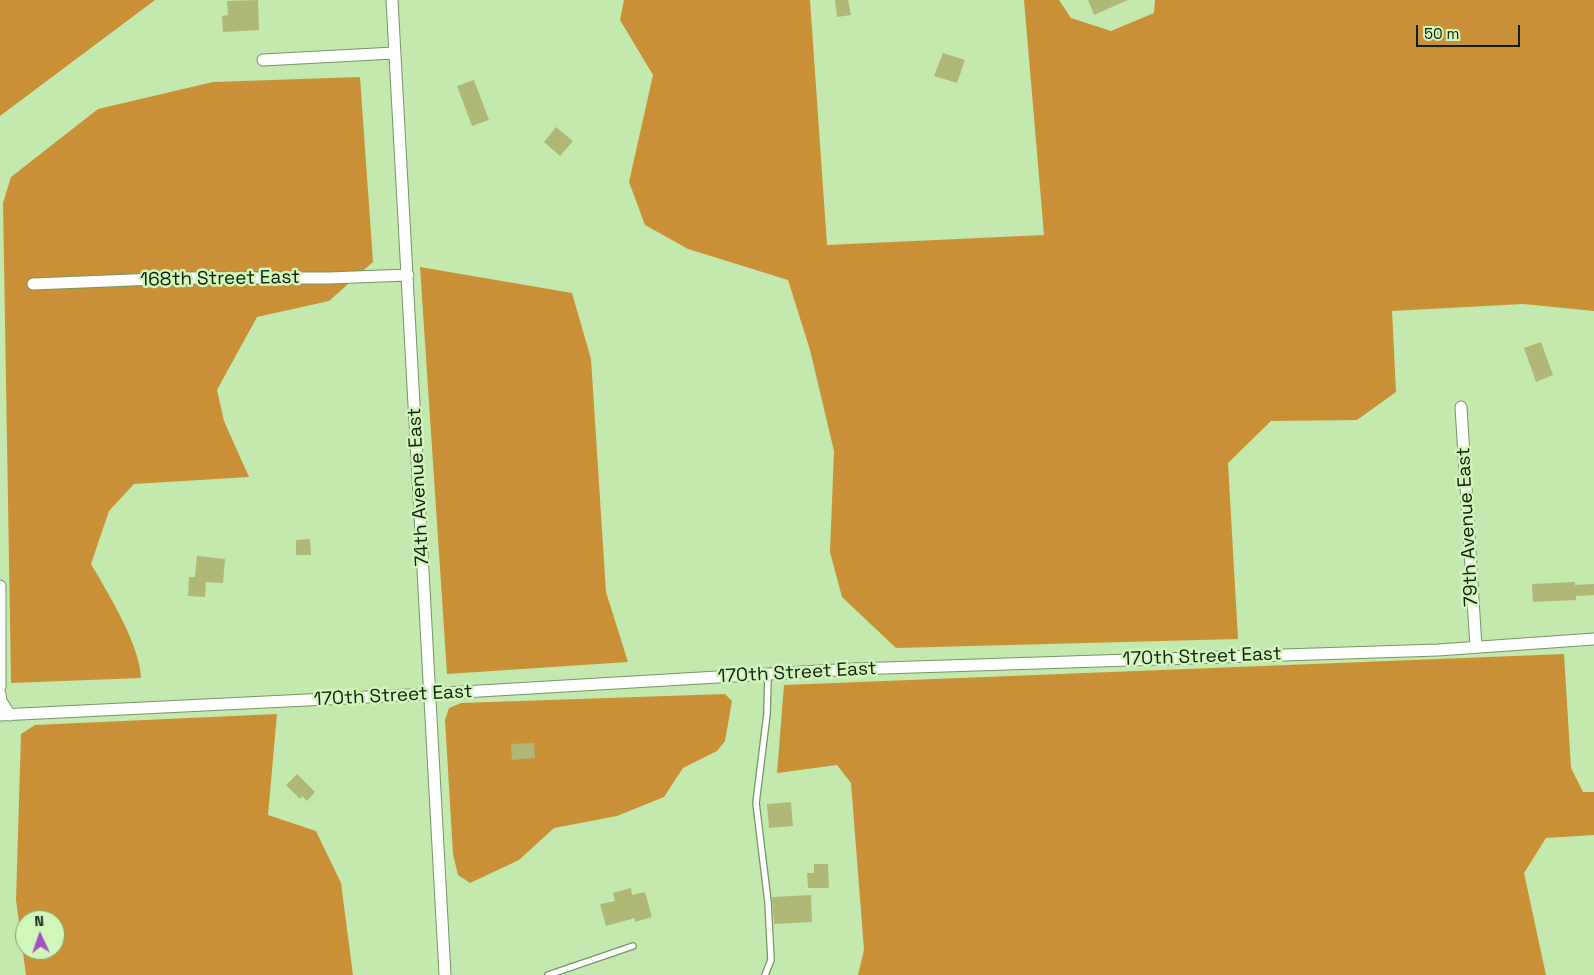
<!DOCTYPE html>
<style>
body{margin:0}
#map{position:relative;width:1594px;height:975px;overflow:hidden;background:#c4e9af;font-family:"Space Grotesk",sans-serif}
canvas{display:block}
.north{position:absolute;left:15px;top:910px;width:50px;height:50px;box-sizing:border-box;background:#d1f6bc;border:1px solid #85a074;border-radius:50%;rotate:357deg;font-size:14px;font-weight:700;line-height:20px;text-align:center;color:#121f09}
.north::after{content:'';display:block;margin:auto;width:18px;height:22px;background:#a153c4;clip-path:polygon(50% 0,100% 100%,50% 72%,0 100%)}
.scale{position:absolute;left:1416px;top:25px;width:104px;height:22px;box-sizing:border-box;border:2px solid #121f09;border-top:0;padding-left:6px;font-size:15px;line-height:18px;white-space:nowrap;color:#121f09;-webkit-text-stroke:4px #d1f6bc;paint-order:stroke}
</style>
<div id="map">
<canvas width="1594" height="975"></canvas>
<div class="north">N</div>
<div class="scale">50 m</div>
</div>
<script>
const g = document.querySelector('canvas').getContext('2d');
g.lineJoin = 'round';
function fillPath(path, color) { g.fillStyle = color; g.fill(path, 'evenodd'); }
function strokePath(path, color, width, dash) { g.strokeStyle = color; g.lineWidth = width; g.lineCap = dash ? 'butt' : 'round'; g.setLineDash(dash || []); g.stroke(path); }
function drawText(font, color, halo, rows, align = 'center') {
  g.font = font + ' "Space Grotesk",sans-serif'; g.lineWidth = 5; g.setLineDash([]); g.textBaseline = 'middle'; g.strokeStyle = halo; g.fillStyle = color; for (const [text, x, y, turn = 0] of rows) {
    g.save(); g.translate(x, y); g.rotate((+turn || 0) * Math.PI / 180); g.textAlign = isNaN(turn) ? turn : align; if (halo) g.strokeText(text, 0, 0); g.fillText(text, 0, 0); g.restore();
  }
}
fillPath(new Path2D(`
 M 0,0 L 155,0 L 0,116 Z
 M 624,0 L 810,0 L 827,245 L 1044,235 L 1024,0 L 1059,0 L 1071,18 L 1111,31 L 1154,13 L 1155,0 L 1594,0 L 1594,311 L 1523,304 L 1392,311 L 1396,392 L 1357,420 L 1271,421 L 1228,463 L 1238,639 L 896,648 L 842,597 L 830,552 L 834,451 L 810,350 L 788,280 L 688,249 L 645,225 L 629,182 L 653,75 L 620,20 Z
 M 360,77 L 373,262 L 329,301 L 257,317 L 217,390 L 224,421 L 249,477 L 134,484 L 109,511 L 91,564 C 108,593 140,645 141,678 L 11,683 L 3,203 L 11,177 L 98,109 L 213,82 Z
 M 420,267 L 572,293 L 591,359 L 606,592 L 628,662 L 447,674 Z
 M 1564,654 L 1571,768 L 1583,792 L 1594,792 L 1594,835 L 1546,838 L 1524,873 L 1546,975 L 858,975 L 864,950 L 851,783 L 837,765 L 777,773 L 784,685 Z
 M 725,694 L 732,701 L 725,741 L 717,751 L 683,768 L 664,797 L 617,816 L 554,828 L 519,860 L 470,883 L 458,875 L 453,854 L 445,720 L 449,708 L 461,703 Z
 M 277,714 L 268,815 L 316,831 L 341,883 L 353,975 L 26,975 L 16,900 L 21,734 L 35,725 ZM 25,920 L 55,920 L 55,950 L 25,950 Z`), '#ca9037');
fillPath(new Path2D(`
 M 258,0 L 259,30 L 223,32 L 222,16 L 228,15 L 227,1 Z
 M 835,0 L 848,0 L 851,15 L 837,17 Z
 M 1088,0 L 1128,0 L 1094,15 Z
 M 943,53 L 965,60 L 957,83 L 934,76 Z
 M 474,80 L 489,120 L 472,126 L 457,86 Z
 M 556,127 L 573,141 L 560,156 L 544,142 Z
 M 1541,342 L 1553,375 L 1536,382 L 1524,348 Z
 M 310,539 L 311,555 L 296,555 L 296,540 Z
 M 197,556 L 225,559 L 223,583 L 206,582 L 205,597 L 188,596 L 189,577 L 195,577 Z
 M 1575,582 L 1575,585 L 1594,584 L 1594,595 L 1576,596 L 1576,600 L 1533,602 L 1532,584 Z
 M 534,743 L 535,758 L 512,760 L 511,744 Z
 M 297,774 L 315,792 L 307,801 L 302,796 L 300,799 L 286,785 Z
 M 791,802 L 793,826 L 769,828 L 767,804 Z
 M 814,864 L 828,864 L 829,888 L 808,888 L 807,873 L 814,873 Z
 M 631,888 L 632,895 L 645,892 L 652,917 L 635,922 L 635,918 L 606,926 L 600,904 L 615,901 L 613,893 Z
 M 811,895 L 812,922 L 774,924 L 772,897 Z`), '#b0b878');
const lane = new Path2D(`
 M 548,975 L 633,946
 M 765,975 L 771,960 L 768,902 L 756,803 L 767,714 L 768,675`);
const street = new Path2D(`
 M 392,0 L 445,975
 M 263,60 L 394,53
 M 33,284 L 181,278 L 329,278 L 408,275
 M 1461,407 L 1476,647
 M 0,586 L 0,687
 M 0,694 L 1,701 L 10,715
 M 0,715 L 429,694 L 853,669 L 1438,650 L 1594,639`);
strokePath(lane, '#749660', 8);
strokePath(street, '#749660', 13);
strokePath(lane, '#fff', 5.5);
strokePath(street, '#fff', 11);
drawText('19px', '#121f09', '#d1f6bc', [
 ["168th Street East",220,279,-1],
 ["74th Avenue East",419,487,-93],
 ["79th Avenue East",1468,527,-93],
 ["170th Street East",1202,657,-2],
 ["170th Street East",797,673,-3],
 ["170th Street East",393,696,-3]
]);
</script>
